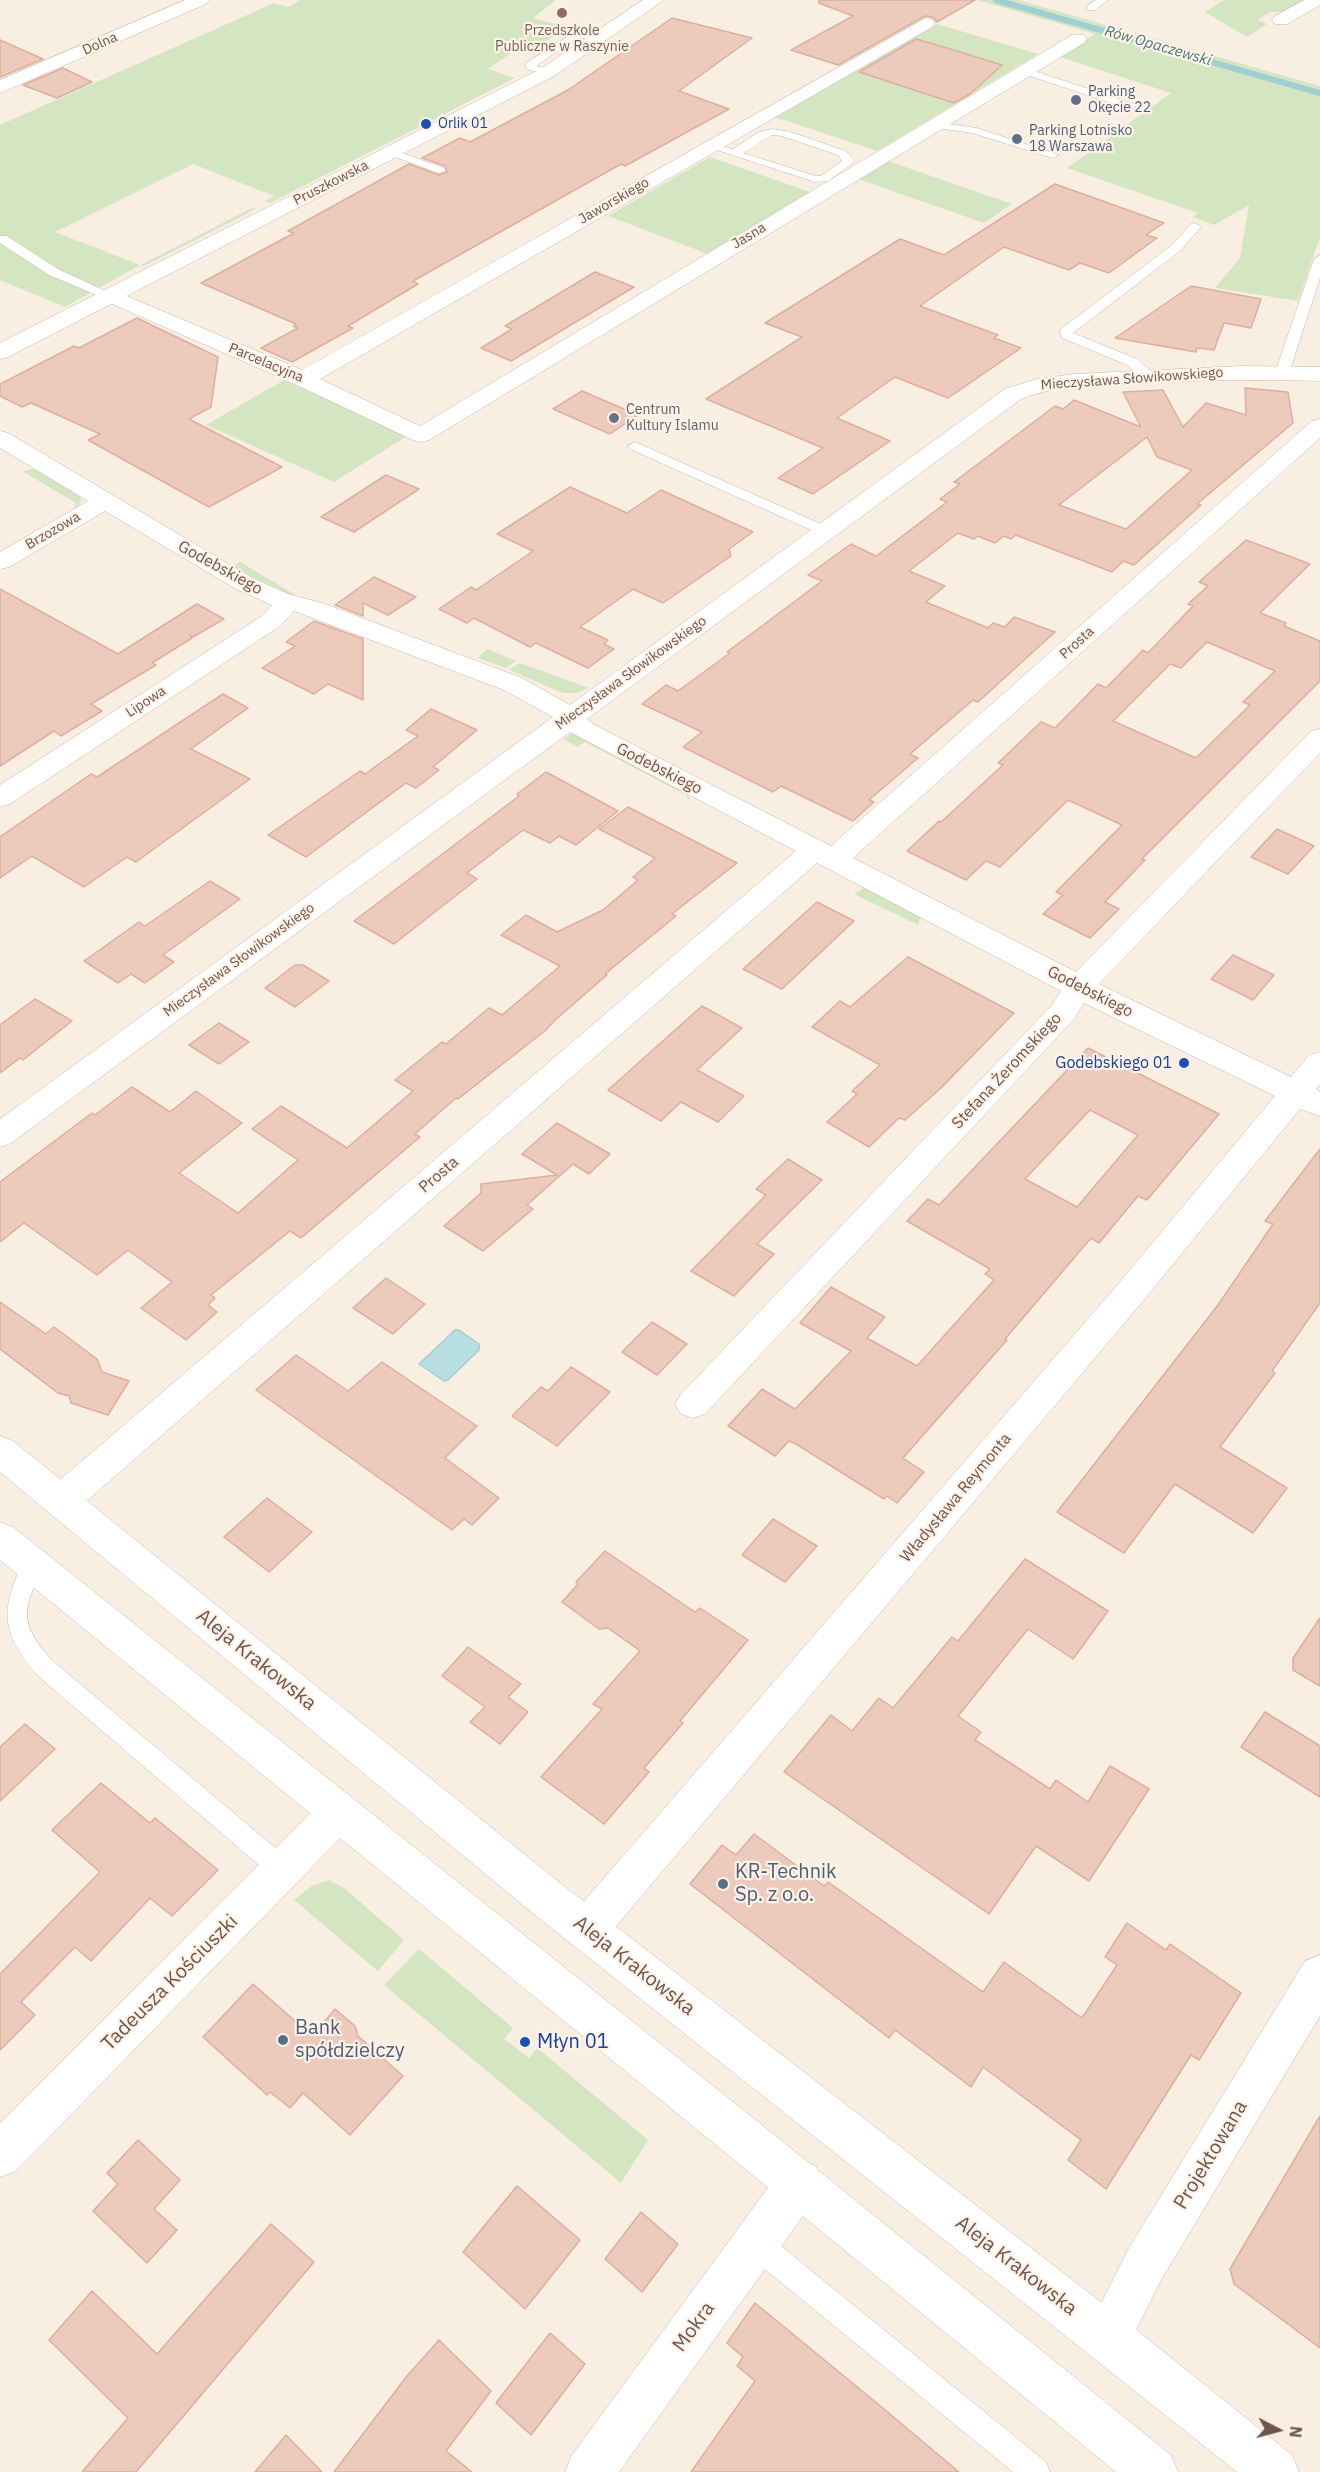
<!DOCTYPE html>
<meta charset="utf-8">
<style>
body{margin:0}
#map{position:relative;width:1320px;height:2472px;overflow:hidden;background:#f9eee2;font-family:"IBM Plex Sans",sans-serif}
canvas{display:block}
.north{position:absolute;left:1248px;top:2400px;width:60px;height:60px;-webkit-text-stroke:4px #fdf2e7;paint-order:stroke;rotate:96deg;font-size:16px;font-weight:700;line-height:24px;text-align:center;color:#6e544b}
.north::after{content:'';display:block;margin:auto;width:21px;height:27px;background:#6e544b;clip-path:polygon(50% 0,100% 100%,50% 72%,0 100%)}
</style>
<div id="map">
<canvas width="1320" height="2472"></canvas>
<div class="north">N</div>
</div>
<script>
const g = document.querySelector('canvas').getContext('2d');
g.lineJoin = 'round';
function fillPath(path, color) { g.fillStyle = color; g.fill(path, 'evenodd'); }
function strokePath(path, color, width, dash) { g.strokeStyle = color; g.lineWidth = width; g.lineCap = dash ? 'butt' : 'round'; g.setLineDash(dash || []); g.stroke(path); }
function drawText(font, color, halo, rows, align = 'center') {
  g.font = font + ' "IBM Plex Sans",sans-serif'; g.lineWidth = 4.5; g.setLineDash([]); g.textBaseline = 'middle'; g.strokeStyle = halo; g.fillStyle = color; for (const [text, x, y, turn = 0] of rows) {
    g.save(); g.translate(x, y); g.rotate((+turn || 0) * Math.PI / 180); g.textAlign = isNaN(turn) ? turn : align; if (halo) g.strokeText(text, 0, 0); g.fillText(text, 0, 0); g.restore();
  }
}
fillPath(new Path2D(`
 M 300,0 L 556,0 L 533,18 L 567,27 L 538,47 L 532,45 L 524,51 L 517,49 L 488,69 L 515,78 L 270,203 L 265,201 L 274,196 L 193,164 L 55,232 L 140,265 L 65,307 L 0,280 L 0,125 L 274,3 L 288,7 Z
 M 977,0 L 1018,0 L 1320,86 L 1320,237 L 1298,301 L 1215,288 L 1240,258 L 1249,205 L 1214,225 L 1193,217 L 1198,213 L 1067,168 L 1171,93 L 1060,57 L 1095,34 Z
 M 1224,0 L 1307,0 L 1288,12 L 1270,12 L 1258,20 L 1267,24 L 1247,37 L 1205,12 Z
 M 937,24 L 1038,54 L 877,151 L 775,117 Z
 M 710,157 L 810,192 L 708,254 L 608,216 Z
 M 888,161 L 1012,204 L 984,223 L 858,179 Z
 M 252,208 L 256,209 L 144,266 L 141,265 Z
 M 284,380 L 405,435 L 404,438 L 334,482 L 206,425 Z
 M 36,468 L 79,495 L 81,498 L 79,507 L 73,510 L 76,503 L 22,471 Z
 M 240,562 L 294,594 L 291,595 L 231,567 Z
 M 487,649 L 516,661 L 506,668 L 478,658 Z
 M 520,663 L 525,665 L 589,688 L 576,693 L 563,693 L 509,670 Z
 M 572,733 L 688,793 L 690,801 L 686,795 L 585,742 L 578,747 L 563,739 Z
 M 865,887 L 921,916 L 918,925 L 854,894 Z
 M 329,1880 L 344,1888 L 404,1940 L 378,1971 L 294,1900 L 312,1886 Z
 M 419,1949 L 513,2028 L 504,2039 L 529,2058 L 537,2048 L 648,2140 L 621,2183 L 384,1985 Z`), '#d4e5c2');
const water = new Path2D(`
 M 455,1330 L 459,1330 L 479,1344 L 479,1350 L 448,1380 L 444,1381 L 419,1364 Z`);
fillPath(water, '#b8dfe1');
strokePath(water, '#a0cfd1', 1.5);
strokePath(new Path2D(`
 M 996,0 L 1320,93`), '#a0cfd1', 6);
const building = new Path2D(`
 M 819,0 L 975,0 L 937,22 L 932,17 L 925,16 L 838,65 L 791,50 L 853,16 L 819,3 Z
 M 672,18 L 752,38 L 679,91 L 729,109 L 625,166 L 621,164 L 413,281 L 418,284 L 348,326 L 353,328 L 292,362 L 261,348 L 298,328 L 293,326 L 296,324 L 201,283 L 294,233 L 288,231 L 409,164 L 439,175 L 447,172 L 445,166 L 422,158 L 460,138 L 470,142 L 568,90 Z
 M 916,39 L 957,51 L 1002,65 L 970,94 L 954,103 L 859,72 Z
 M 0,40 L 43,59 L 0,77 Z
 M 63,68 L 92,82 L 57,98 L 23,85 Z
 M 1055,184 L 1164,223 L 1146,235 L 1157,238 L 1109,273 L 1080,263 L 1069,270 L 1004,247 L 920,306 L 998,335 L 994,338 L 1021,348 L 948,398 L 895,377 L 837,418 L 890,441 L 813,494 L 778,478 L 823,448 L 706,399 L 802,337 L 765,323 L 900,239 L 944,255 Z
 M 595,272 L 634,287 L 511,361 L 481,348 L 512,329 L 505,326 Z
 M 1191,286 L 1261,299 L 1251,328 L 1224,323 L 1214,350 L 1197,348 L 1196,352 L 1115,338 Z
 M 137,318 L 218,357 L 211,407 L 189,419 L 282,467 L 209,507 L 88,440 L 100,434 L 31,403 L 22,407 L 0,396 L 0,384 L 74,346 L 79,348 Z
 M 1245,388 L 1288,392 L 1293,423 L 1197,504 L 1201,505 L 1134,565 L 1123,561 L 1112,572 L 1016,535 L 1011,539 L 1004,536 L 995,543 L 978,536 L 974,539 L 958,533 L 909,571 L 945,586 L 926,602 L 988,628 L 993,623 L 1005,627 L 1014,617 L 1055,632 L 978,702 L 973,700 L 910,754 L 918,758 L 869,800 L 874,802 L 853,821 L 781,786 L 773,792 L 683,747 L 702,732 L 642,704 L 666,685 L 678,691 L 730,653 L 727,652 L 822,581 L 808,575 L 851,544 L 876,556 L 947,502 L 940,499 L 960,484 L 954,482 L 1055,406 L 1063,409 L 1074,400 L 1141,427 L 1123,392 L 1163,390 L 1183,427 L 1206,403 L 1246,415 ZM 1147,437 L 1157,457 L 1192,470 L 1126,529 L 1059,505 Z
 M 582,391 L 638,415 L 610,434 L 553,409 Z
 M 386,475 L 419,489 L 354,532 L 321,517 Z
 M 570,487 L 627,513 L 661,490 L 753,532 L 729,549 L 731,556 L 663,603 L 633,589 L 580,627 L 608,640 L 604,644 L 614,649 L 588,668 L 536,643 L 530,647 L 474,618 L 467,623 L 439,609 L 471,587 L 476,590 L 533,551 L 497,534 Z
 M 1246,540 L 1310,564 L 1260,613 L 1286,623 L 1284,626 L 1320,641 L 1320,681 L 1142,859 L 1145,860 L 1105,902 L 1119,909 L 1090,938 L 1043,914 L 1063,895 L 1056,892 L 1122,825 L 1068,800 L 1000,867 L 986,861 L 966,880 L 907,851 L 939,821 L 941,822 L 1003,765 L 998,763 L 1041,722 L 1055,728 L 1098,684 L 1106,688 L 1143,650 L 1148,653 L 1193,606 L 1188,604 L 1208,586 L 1199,582 ZM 1207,642 L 1275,671 L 1243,702 L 1250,705 L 1196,758 L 1113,721 L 1170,664 L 1181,668 Z
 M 374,577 L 416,597 L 388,615 L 363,603 L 363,616 L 335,605 Z
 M 0,589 L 118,654 L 197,604 L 224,619 L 193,637 L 190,635 L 192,638 L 152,663 L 156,665 L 91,704 L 102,711 L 61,736 L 54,731 L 0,766 Z
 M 314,621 L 363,639 L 363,700 L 328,684 L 314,694 L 262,668 L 295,646 L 286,642 Z
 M 223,694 L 248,708 L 191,749 L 250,779 L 136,862 L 127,857 L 84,887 L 32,856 L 0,878 L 0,837 L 91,774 L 97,777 Z
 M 431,709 L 477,730 L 433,767 L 439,770 L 416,788 L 406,783 L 306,857 L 268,835 L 360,771 L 365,774 L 418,736 L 406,730 Z
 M 546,772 L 618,811 L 576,845 L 559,836 L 550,843 L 523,830 L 467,873 L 477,879 L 394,944 L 354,921 L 519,796 L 517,794 Z
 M 628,807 L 737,863 L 672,914 L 676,916 L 605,974 L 607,975 L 554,1021 L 546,1030 L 458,1099 L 456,1098 L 415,1134 L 420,1137 L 301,1238 L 290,1231 L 211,1295 L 215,1298 L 208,1305 L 217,1312 L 186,1340 L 141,1308 L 172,1282 L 128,1250 L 97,1275 L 24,1223 L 0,1242 L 0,1182 L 92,1113 L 95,1115 L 132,1087 L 170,1112 L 196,1091 L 242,1123 L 179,1173 L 238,1213 L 298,1160 L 252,1129 L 281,1106 L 347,1148 L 413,1091 L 395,1080 L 442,1042 L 446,1044 L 489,1008 L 502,1015 L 560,966 L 501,935 L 526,915 L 557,932 L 603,910 L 638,880 L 633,877 L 655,858 L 599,829 Z
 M 1277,829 L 1314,846 L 1288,874 L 1251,857 Z
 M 210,881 L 240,899 L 163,955 L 174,962 L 145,983 L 131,974 L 118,983 L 84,961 L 139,922 L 145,926 Z
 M 817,902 L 854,921 L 782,989 L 743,969 Z
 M 1233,955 L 1274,975 L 1253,1000 L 1211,979 Z
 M 908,957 L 1014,1013 L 941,1088 L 905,1120 L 899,1118 L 869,1147 L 827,1122 L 857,1094 L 852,1091 L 880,1065 L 812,1027 L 840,1001 L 850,1007 Z
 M 295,965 L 303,965 L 329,981 L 295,1007 L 265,988 Z
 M 35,999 L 72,1021 L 23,1060 L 20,1058 L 0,1073 L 0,1025 Z
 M 702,1006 L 742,1028 L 697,1070 L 744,1096 L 718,1122 L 681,1102 L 661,1121 L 608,1090 Z
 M 219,1023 L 249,1042 L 219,1064 L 189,1045 Z
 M 1088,1048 L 1219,1114 L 1147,1200 L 1138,1196 L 1099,1243 L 1091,1238 L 1005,1339 L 1007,1340 L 903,1458 L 924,1472 L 897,1503 L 887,1496 L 884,1499 L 796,1444 L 789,1441 L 775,1456 L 728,1426 L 762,1389 L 795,1409 L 851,1351 L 800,1323 L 831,1287 L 885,1317 L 867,1338 L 917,1366 L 994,1280 L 985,1274 L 990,1269 L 907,1221 L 928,1199 L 939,1205 ZM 1090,1110 L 1138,1135 L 1077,1207 L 1025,1179 Z
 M 557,1123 L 610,1154 L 589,1174 L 573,1164 L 527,1205 L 533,1209 L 483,1251 L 444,1226 L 481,1193 L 481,1184 L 557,1175 L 522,1154 Z
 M 1320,1149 L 1320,1303 L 1272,1371 L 1275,1373 L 1220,1447 L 1287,1488 L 1253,1533 L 1175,1484 L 1124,1553 L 1057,1512 L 1218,1305 L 1273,1224 L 1265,1221 Z
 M 788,1159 L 822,1180 L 757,1244 L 774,1254 L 734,1296 L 691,1271 L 766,1195 L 756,1189 Z
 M 386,1278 L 425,1304 L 393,1334 L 353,1308 Z
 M 0,1302 L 46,1334 L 54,1327 L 97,1359 L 102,1372 L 129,1381 L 108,1415 L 71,1403 L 69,1396 L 58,1393 L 0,1349 Z
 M 652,1322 L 687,1344 L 657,1375 L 622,1352 Z
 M 296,1355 L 348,1391 L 382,1362 L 477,1426 L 445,1458 L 499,1498 L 472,1525 L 464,1519 L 452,1530 L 256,1390 Z
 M 571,1367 L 610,1392 L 557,1446 L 512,1416 L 541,1387 L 548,1391 Z
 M 267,1498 L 312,1532 L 269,1572 L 224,1537 Z
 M 773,1519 L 817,1546 L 785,1582 L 742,1555 Z
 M 605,1551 L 695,1612 L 700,1608 L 748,1640 L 680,1721 L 683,1723 L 644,1768 L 649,1772 L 604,1824 L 541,1777 L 602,1709 L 593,1704 L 640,1651 L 608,1628 L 599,1629 L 562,1602 L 578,1584 L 576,1582 Z
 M 1025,1559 L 1108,1611 L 1073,1659 L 1028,1629 L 958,1716 L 981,1732 L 975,1740 L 1050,1789 L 1056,1780 L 1088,1802 L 1110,1766 L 1149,1789 L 1089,1881 L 1036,1846 L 989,1914 L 784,1772 L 831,1715 L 852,1731 L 879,1698 L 893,1708 L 952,1637 L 958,1641 Z
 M 1320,1618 L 1320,1686 L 1293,1670 L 1293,1658 Z
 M 468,1647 L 521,1684 L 508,1697 L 528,1712 L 500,1744 L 470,1722 L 485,1707 L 442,1676 Z
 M 1265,1712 L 1320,1746 L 1320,1797 L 1241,1747 Z
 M 25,1724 L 55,1749 L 0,1801 L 0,1747 Z
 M 101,1783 L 150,1823 L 155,1818 L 218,1870 L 172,1916 L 150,1898 L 91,1961 L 75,1947 L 21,2002 L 35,2015 L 0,2050 L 0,1974 L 100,1872 L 52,1830 Z
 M 754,1834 L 824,1886 L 828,1882 L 983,1992 L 1004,1962 L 1082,2018 L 1117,1965 L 1105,1957 L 1127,1923 L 1166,1950 L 1170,1944 L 1241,1993 L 1199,2060 L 1191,2055 L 1106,2189 L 1068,2160 L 1081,2140 L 983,2067 L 971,2087 L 895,2030 L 889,2038 L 690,1884 L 722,1845 L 736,1855 Z
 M 253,1984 L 312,2036 L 335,2009 L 355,2026 L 358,2036 L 403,2076 L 350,2135 L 303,2093 L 290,2108 L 270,2092 L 267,2095 L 203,2037 Z
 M 1320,2116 L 1320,2348 L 1234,2284 L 1230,2269 Z
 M 138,2140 L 180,2180 L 154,2209 L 177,2230 L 147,2263 L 93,2211 L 118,2184 L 107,2173 Z
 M 517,2186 L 580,2240 L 525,2309 L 463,2252 Z
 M 641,2212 L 678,2244 L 642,2292 L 605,2259 Z
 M 271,2224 L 314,2262 L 136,2472 L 82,2472 L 128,2418 L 49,2340 L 92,2291 L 157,2354 Z
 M 755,2303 L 878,2404 L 959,2472 L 691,2472 L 755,2381 L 737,2366 L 743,2357 L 727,2343 Z
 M 550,2333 L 585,2364 L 531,2435 L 496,2403 Z
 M 439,2340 L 491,2391 L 446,2451 L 472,2472 L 334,2472 L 407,2376 Z
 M 286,2435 L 322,2472 L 255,2472 Z`);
fillPath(building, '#eccabc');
strokePath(building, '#ddaf9e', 1.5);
const lane = new Path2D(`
 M 1096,0 L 1108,0 L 1095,10 L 1087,10 L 1087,6 Z
 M 575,32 L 603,34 L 608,37 L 603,40 L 577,38 L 536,66 L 552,70 L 552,74 L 528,70 L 525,65 L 526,63 Z
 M 1025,68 L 1134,104 L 1136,106 L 1130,109 L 1126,108 L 1021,73 L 1020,71 Z
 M 935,122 L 977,128 L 1059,155 L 1053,158 L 972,133 L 931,127 L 929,125 Z
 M 772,129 L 787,131 L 840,149 L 847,152 L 854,160 L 853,163 L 828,181 L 815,182 L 705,146 L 711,143 L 733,149 L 759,132 ZM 772,135 L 782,136 L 832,153 L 839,156 L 842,161 L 821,176 L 816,176 L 743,153 Z
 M 391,149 L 444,168 L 446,170 L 440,173 L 436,172 L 387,154 L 385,152 Z
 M 1195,223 L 1201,227 L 1180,251 L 1073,333 L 1137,359 L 1153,373 L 1155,376 L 1153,379 L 1143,379 L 1127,365 L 1062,338 L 1060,332 L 1061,329 L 1172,245 L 1191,224 Z
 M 0,236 L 7,236 L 58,269 L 116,296 L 114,299 L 106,299 L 49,275 L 0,243 Z
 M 1320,255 L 1320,278 L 1291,367 L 1292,373 L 1285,377 L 1280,376 L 1277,367 L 1314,259 Z
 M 635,442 L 830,528 L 832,531 L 830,534 L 820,534 L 630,449 L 628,446 Z
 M 33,1556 L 41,1558 L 44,1565 C 23,1609 17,1623 54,1662 L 291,1861 L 294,1869 L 291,1877 L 282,1881 L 273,1877 L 38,1676 C 0,1631 0,1610 25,1558 Z
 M 755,2230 L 765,2233 L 1046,2462 L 1050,2472 L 1013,2472 L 745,2253 L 742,2243 L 745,2233 Z`);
const street = new Path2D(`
 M 185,0 L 209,0 L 206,4 L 0,93 L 0,80 Z
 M 1304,0 L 1320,0 L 1320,5 L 1287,24 L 1275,24 L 1272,20 L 1275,16 Z
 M 926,18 L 932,19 L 935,23 L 932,27 L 320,379 L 420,426 L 1072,35 L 1084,35 L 1087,39 L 1084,43 L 429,440 L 421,442 L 413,440 L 295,384 L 103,300 L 99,296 L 103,292 L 110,290 L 117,292 L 302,370 Z
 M 1242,366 L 1320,367 L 1320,381 C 1254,379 1187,380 1121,384 C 1087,386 1053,386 1021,399 L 587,719 L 593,724 L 831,846 L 1312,421 L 1320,419 L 1320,438 L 853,858 L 1076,972 L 1311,731 L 1320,729 L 1320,753 L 1099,984 L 1291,1077 L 1309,1055 L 1320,1052 L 1320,1084 L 1316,1089 L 1320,1092 L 1320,1116 L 1300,1109 L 1143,1301 L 602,1943 L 587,1949 L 572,1943 L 566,1929 L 572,1915 L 1119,1283 L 1275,1096 L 1084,1003 L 1074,1019 L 705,1414 L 693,1418 L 681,1414 L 675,1404 L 681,1394 L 1052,1005 L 1061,991 L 817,863 L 74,1512 L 61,1516 L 48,1512 L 43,1501 L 48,1490 L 796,851 L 570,732 L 11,1143 L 0,1147 L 0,1119 L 553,717 L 504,690 L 294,611 L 280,626 L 10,804 L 0,807 L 0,785 L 262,616 L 272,605 L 236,589 L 105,511 L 9,567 L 0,569 L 0,552 L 88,501 L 0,448 L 0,431 L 8,433 L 254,579 L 288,594 L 325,604 L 522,678 L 570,705 L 1005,389 L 1037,379 L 1075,374 Z
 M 339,1793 L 353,1799 L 359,1812 L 353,1825 L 16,2171 L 0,2177 L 0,2123 L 325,1799 Z
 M 1320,1955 L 1320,2016 L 1161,2280 L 1124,2354 L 1107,2360 L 1090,2354 L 1084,2337 L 1129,2248 L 1305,1961 Z
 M 800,2160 L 816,2166 L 822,2182 L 816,2198 L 619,2472 L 565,2472 L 572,2455 L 784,2166 Z`);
const secondary = new Path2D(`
 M 643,0 L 664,0 L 554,76 L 8,357 L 0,359 L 0,343 L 542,68 Z
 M 0,1436 L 13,1441 L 560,1883 L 1124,2320 L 1292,2455 L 1299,2472 L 1237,2472 L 530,1911 L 0,1472 Z
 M 0,1522 L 13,1527 L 737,2105 L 1171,2455 L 1178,2472 L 1116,2472 L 0,1560 Z`);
strokePath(lane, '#c9b5aa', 1);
strokePath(street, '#c9b5aa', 1);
strokePath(secondary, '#ceb6aa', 1);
fillPath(lane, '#fff');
fillPath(street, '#fff');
fillPath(secondary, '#fff');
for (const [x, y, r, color] of [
 [562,13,6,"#8d6e63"],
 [1076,100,6,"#5c6f8a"],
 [426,124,6,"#1a4fb4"],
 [1017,139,6,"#5c6f8a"],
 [614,418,6,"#6b7280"],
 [1184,1063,6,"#1a4fb4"],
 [723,1884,6,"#5c6f8a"],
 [283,2040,6,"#5c6f8a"],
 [525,2042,6,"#1a4fb4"]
]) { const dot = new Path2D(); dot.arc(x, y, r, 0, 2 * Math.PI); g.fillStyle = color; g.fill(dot); strokePath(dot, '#fdf2e7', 2); }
drawText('14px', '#785e54', '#fdf2e7', [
 ["Przedszkole",562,31],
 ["Publiczne w Raszynie",562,47]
]);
drawText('14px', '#6e544b', '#fdf2e7', [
 ["Dolna",100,44,-24],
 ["Pruszkowska",331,183,-27],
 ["Jaworskiego",614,201,-30],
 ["Jasna",749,236,-31],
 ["Parcelacyjna",266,363,23],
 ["Mieczysława Słowikowskiego",1132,379,-4],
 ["Brzozowa",53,531,-30],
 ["Prosta",1077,643,-42],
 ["Mieczysława Słowikowskiego",631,673,-36],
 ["Lipowa",146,702,-33],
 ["Mieczysława Słowikowskiego",239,960,-36]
]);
drawText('14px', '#4e5e75', '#fdf2e7', [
 ["Parking",1088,92],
 ["Okęcie 22",1088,108],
 ["Parking Lotnisko",1029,131],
 ["18 Warszawa",1029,147]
], 'left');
drawText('14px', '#164399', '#fdf2e7', [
 ["Orlik 01",438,124]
], 'left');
drawText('14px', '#5b616d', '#fdf2e7', [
 ["Centrum",626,410],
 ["Kultury Islamu",626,426]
], 'left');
drawText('italic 15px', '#447679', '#fdf2e7', [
 ["Rów Opaczewski",1158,46,16]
]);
drawText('16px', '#6e544b', '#fdf2e7', [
 ["Godebskiego",220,568,29],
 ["Godebskiego",659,769,27],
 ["Godebskiego",1090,992,27],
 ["Stefana Żeromskiego",1007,1071,-47],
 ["Prosta",439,1175,-41],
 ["Władysława Reymonta",956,1498,-50]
]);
drawText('16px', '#164399', '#fdf2e7', [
 ["Godebskiego 01",1172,1063]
], 'right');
drawText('20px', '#6e544b', '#fdf2e7', [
 ["Aleja Krakowska",256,1660,39],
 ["Aleja Krakowska",634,1966,38],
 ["Tadeusza Kościuszki",170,1983,-45],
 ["Projektowana",1211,2155,-59],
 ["Aleja Krakowska",1016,2266,38],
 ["Mokra",694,2327,-54]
]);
drawText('20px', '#4e5e75', '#fdf2e7', [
 ["KR-Technik",735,1872],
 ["Sp. z o.o.",735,1895],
 ["Bank",295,2028],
 ["spółdzielczy",295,2051]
], 'left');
drawText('20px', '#164399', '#fdf2e7', [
 ["Młyn 01",537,2042]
], 'left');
</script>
